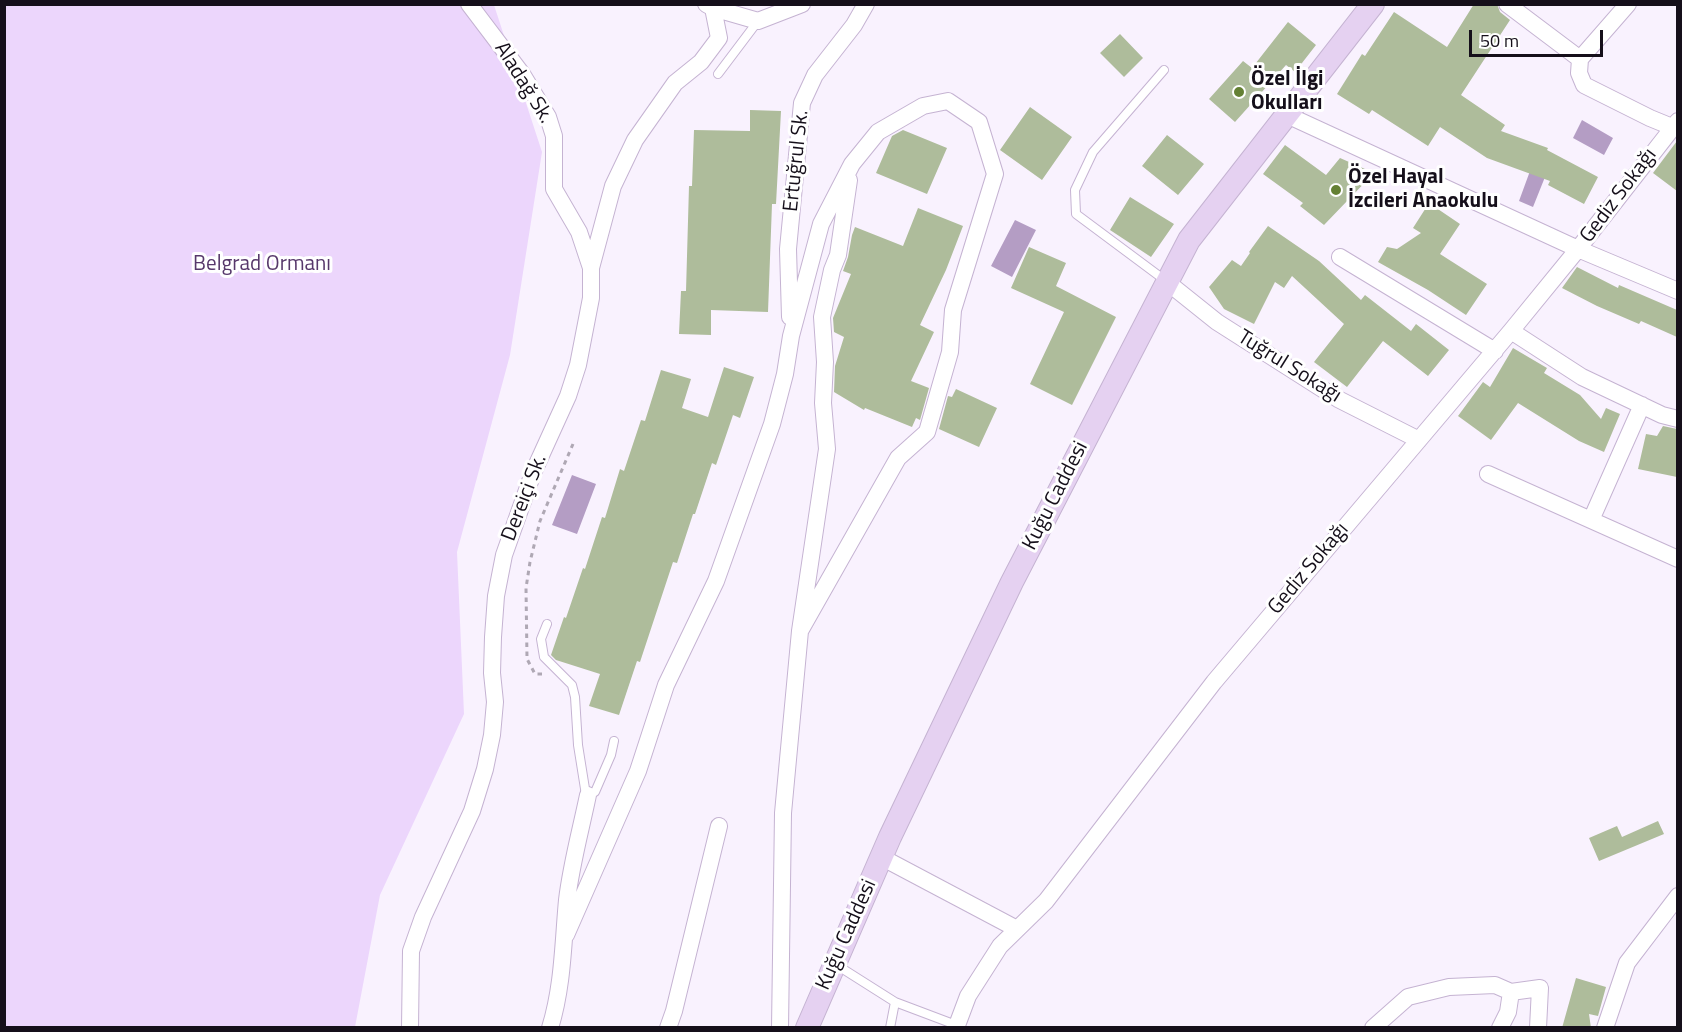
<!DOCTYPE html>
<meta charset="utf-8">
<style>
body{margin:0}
#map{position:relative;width:1682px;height:1032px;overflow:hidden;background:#f9f2fe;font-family:"Titillium Web",sans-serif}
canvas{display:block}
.frame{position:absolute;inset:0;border:6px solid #150f1a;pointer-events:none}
.scale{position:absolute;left:1469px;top:30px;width:134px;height:27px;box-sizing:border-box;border:3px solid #150f1a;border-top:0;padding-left:8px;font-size:18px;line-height:21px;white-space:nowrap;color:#150f1a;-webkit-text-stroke:4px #fff;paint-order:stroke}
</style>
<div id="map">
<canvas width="1682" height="1032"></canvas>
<div class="frame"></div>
<div class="scale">50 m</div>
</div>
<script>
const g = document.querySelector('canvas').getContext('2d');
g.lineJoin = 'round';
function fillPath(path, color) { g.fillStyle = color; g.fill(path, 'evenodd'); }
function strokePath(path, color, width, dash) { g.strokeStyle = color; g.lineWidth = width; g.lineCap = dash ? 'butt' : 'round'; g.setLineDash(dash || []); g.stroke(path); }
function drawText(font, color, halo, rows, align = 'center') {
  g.font = font + ' "Titillium Web",sans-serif'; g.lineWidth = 6; g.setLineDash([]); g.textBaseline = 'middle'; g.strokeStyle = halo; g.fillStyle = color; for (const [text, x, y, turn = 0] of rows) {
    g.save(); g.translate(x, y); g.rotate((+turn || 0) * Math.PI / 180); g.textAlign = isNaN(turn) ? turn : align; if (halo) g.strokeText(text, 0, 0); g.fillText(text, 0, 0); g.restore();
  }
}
fillPath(new Path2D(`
 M 5,5 L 494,5 L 542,152 L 510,355 L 457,552 L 464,714 L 380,895 L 355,1027 L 5,1028 Z`), '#ecd6fc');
fillPath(new Path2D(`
 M 1582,120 L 1613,138 L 1604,155 L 1573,138 Z
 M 1530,171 L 1545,177 L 1533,207 L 1519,201 Z
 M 1015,220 L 1036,230 L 1012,277 L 991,266 Z
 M 572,475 L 596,484 L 577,534 L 552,525 Z`), '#b49dc4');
fillPath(new Path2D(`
 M 1474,4 L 1497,4 L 1500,12 L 1510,20 L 1461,95 L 1505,125 L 1501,131 L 1548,148 L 1547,150 L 1598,177 L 1584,204 L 1548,185 L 1550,181 L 1487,158 L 1440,127 L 1428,146 L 1372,110 L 1369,114 L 1337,94 L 1362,54 L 1365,56 L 1394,12 L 1447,47 Z
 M 1288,22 L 1316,45 L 1295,72 L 1286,65 L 1235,122 L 1209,99 L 1243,61 L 1252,68 Z
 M 1120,34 L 1143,58 L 1124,77 L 1100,53 Z
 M 1030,107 L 1072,137 L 1042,180 L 1000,150 Z
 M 750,110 L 781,111 L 776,204 L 772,204 L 768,312 L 711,310 L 711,335 L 679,334 L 681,291 L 686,291 L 689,186 L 692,186 L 694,130 L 750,131 Z
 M 903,130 L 947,148 L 927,194 L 876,173 L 892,136 Z
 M 1167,135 L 1204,164 L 1178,195 L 1142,166 Z
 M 1677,141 L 1677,191 L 1653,173 Z
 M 1285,145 L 1326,175 L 1340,158 L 1374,173 L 1324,225 L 1300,206 L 1303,203 L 1263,174 Z
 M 1130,197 L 1174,224 L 1151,257 L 1110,230 Z
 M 1429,203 L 1460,224 L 1440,254 L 1487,284 L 1466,315 L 1428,290 L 1378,262 L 1387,247 L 1397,249 L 1421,233 L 1413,228 Z
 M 918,208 L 963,226 L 946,270 L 920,325 L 934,332 L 911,381 L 929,388 L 920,420 L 916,418 L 912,427 L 865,408 L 864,410 L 834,392 L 835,366 L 844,337 L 834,332 L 833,318 L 851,274 L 843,271 L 848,257 L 852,235 L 855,227 L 903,246 Z
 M 1268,226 L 1319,261 L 1361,300 L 1365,295 L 1411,331 L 1416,324 L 1449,350 L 1428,376 L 1383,341 L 1347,387 L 1314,362 L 1344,324 L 1292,276 L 1284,288 L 1275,282 L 1254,324 L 1224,309 L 1209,287 L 1232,260 L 1241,266 L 1250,253 L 1249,252 Z
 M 1029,247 L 1066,263 L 1056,286 L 1116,317 L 1072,405 L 1030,384 L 1064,312 L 1011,288 Z
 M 1577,267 L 1618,288 L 1619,285 L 1677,310 L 1677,337 L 1641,321 L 1639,324 L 1597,306 L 1562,288 Z
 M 1513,348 L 1547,368 L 1544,373 L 1580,395 L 1601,419 L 1606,408 L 1620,414 L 1604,452 L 1579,441 L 1518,403 L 1491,440 L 1458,416 L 1483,382 L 1490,387 Z
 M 724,367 L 754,377 L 740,418 L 733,415 L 716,465 L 712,463 L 695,514 L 693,514 L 677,563 L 673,562 L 640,662 L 637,661 L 619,715 L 589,706 L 600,674 L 556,660 L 551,655 L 564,617 L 566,618 L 583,568 L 585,569 L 602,517 L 605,518 L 620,469 L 624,471 L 641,420 L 645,421 L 661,370 L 691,379 L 682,408 L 708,417 Z
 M 956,389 L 997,408 L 979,447 L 939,429 L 948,396 L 952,397 Z
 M 1663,426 L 1677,429 L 1677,477 L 1638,469 L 1646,434 L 1657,436 Z
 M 1658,821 L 1664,834 L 1599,861 L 1589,838 L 1617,826 L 1622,837 Z
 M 1576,978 L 1606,987 L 1598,1016 L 1589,1014 L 1591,1028 L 1562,1028 Z`), '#aebc9b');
const lane = new Path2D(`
 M 1164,70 L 1093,152 L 1075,190 L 1076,214 L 1166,281
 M 718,74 L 758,21
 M 547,624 L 541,639 L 544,657 L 572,685 L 575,697 L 578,745 L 586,795 L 595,792 L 611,755 L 614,741
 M 835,964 L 895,1002 L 956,1025
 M 890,1028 L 895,1002`);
const street = new Path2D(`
 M 469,4 L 522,74 L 548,117 L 554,136 L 554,189 L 579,232 L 591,268
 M 1507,4 L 1580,59
 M 1628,4 L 1580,59 L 1579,73 L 1584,85 L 1650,118 L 1672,127
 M 713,8 L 758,21 L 802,4
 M 1287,115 L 1578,249 L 1678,291
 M 1340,257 L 1495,351
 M 1167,282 L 1217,322 L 1338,399 L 1419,440
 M 790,317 L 788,249 L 802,103 L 815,75 L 854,25 L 866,4
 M 1511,331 L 1582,377 L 1662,415 L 1678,419
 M 1488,474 L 1678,559
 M 1591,520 L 1642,405
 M 881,857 L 1017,929
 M 566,935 L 638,771 L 666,685 L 716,581 L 772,424 L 785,374 L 791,336 L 821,224 L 852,164 L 878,132 L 923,106 L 948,101 L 979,122 L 995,174 L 953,310 L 950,352 L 927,432 L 898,458 L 800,631
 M 1511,992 L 1540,988 L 1538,1028
 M 410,1028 L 411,951 L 423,917 L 472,811 L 485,769 L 492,735 L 495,702 L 492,673 L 493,637 L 496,596 L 504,555 L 533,473 L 568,396 L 578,365 L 591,298 L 591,268 L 613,186 L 635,140 L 675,83 L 701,62 L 719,38 L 713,8 L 706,4
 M 550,1028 C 563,986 563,943 567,900 C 571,865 581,829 588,795
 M 668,1028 L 674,1011 L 719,826
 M 780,1028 L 783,813 L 800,631 L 827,449 L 823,403 L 825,362 L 822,317 L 832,270 L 838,255 L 849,180
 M 956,1028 L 968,996 L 1000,946 L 1046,901 L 1214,682 L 1511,331 L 1578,249 L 1678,121
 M 1373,1028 L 1408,997 L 1449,987 L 1495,985 L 1511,992
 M 1500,1028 L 1508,1012 L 1511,992
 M 1605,1028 L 1627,963 L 1678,896`);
const secondary = new Path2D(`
 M 807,1028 L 890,837 L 1012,582 L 1189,240 L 1373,4`);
strokePath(lane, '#c5b3d2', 10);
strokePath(street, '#c5b3d2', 18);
strokePath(secondary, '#c5b3d2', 24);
strokePath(new Path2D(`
 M 542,674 L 535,674 L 527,659 L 526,588 L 530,562 L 540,521 L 573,444`), '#afa8b4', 3, [4.5, 4.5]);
strokePath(lane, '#fff', 8);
strokePath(street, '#fff', 16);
strokePath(secondary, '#e5d1f1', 22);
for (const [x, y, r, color] of [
 [1239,92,6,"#648034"],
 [1336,190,6,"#648034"]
]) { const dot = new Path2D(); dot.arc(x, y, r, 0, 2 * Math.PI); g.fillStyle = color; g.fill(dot); strokePath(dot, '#fff', 2); }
drawText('bold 21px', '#150f1a', '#fff', [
 ["Özel İlgi",1251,80],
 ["Okulları",1251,104],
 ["Özel Hayal",1348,178],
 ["İzcileri Anaokulu",1348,202]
], 'left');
drawText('21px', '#150f1a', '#fff', [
 ["Aladağ Sk.",523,83,58],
 ["Ertuğrul Sk.",797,161,-84],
 ["Gediz Sokağı",1619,196,-53],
 ["Tuğrul Sokağı",1289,367,32],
 ["Kuğu Caddesi",1056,496,-63],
 ["Dereiçi Sk.",525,498,-69],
 ["Gediz Sokağı",1309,569,-50],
 ["Kuğu Caddesi",847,935,-66]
]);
drawText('21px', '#57386b', '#fff', [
 ["Belgrad Ormanı",262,265]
]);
</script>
